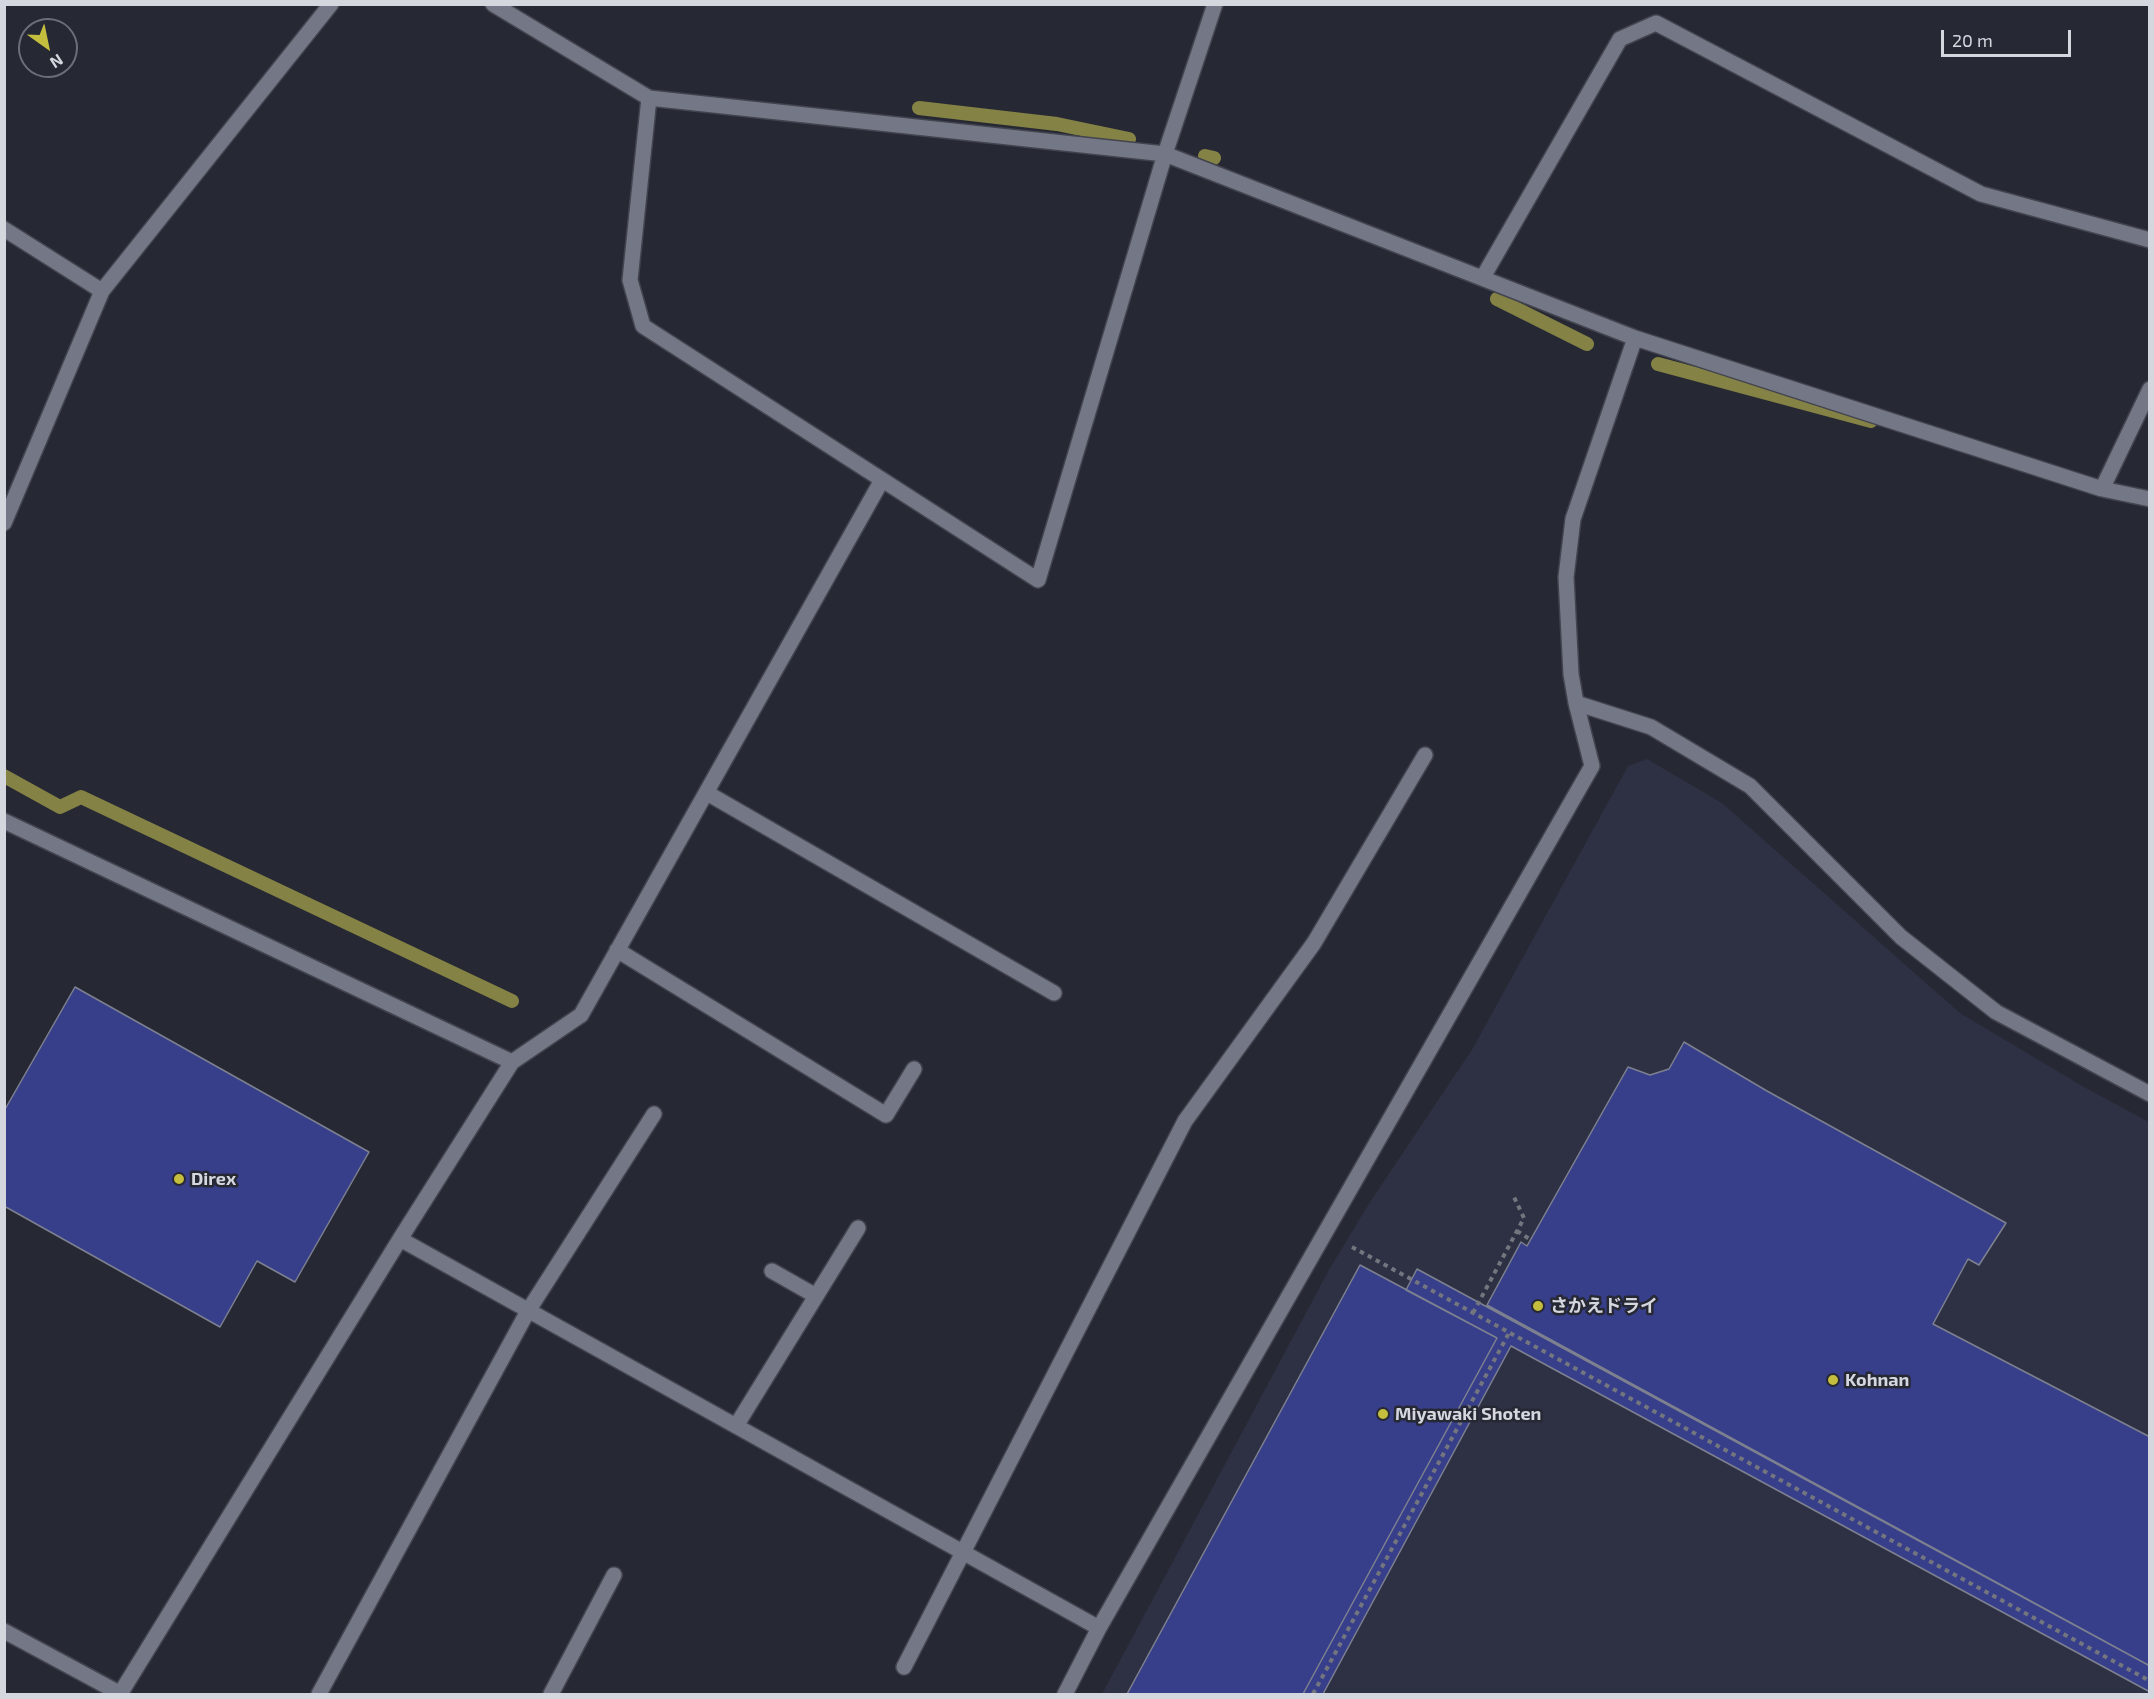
<!DOCTYPE html>
<meta charset="utf-8">
<style>
body{margin:0}
#map{position:relative;width:2154px;height:1699px;overflow:hidden;background:#262834;font-family:"Exo 2",sans-serif}
canvas{display:block}
.frame{position:absolute;inset:0;border:6px solid #d5d7df;pointer-events:none}
.north{position:absolute;left:18px;top:18px;width:60px;height:60px;box-sizing:border-box;background:#262834;border:2px solid #6c6e78;border-radius:50%;rotate:147deg;font-size:16px;font-weight:700;line-height:24px;text-align:center;color:#d5d7df}
.north::after{content:'';display:block;margin:auto;width:21px;height:27px;background:#c4bd3e;clip-path:polygon(50% 0,100% 100%,50% 72%,0 100%)}
.scale{position:absolute;left:1941px;top:30px;width:130px;height:27px;box-sizing:border-box;border:3px solid #d5d7df;border-top:0;padding-left:8px;font-size:18px;line-height:21px;white-space:nowrap;color:#d5d7df;-webkit-text-stroke:4px #262834;paint-order:stroke}
</style>
<div id="map">
<canvas width="2154" height="1699"></canvas>
<div class="frame"></div>
<div class="north">N</div>
<div class="scale">20 m</div>
</div>
<script>
const g = document.querySelector('canvas').getContext('2d');
g.lineJoin = 'round';
function fillPath(path, color) { g.fillStyle = color; g.fill(path, 'evenodd'); }
function strokePath(path, color, width, dash) { g.strokeStyle = color; g.lineWidth = width; g.lineCap = dash ? 'butt' : 'round'; g.setLineDash(dash || []); g.stroke(path); }
function drawText(font, color, halo, rows, align = 'center') {
  g.font = font + ' "Exo 2","Noto Sans JP",sans-serif'; g.lineWidth = 5; g.setLineDash([]); g.textBaseline = 'middle'; g.strokeStyle = halo; g.fillStyle = color; for (const [text, x, y, turn = 0] of rows) {
    g.save(); g.translate(x, y); g.rotate((+turn || 0) * Math.PI / 180); g.textAlign = isNaN(turn) ? turn : align; if (halo) g.strokeText(text, 0, 0); g.fillText(text, 0, 0); g.restore();
  }
}
fillPath(new Path2D(`
 M 1647,759 L 1722,803 L 1960,1013 L 2084,1087 L 2149,1122 L 2149,1694 L 1102,1694 L 1330,1268 L 1370,1202 L 1473,1048 L 1628,766 Z`), '#2e3143');
strokePath(new Path2D(`
 M 919,108 L 1057,124 L 1129,139
 M 1205,156 L 1214,158
 M 1497,299 L 1587,344
 M 1658,364 L 1871,421
 M 4,776 L 60,807 L 81,797 L 512,1001`), '#848244', 14);
const building = new Path2D(`
 M 75,987 L 369,1152 L 295,1282 L 257,1261 L 220,1327 L 4,1206 L 4,1111 Z
 M 1684,1042 L 1767,1091 L 2006,1223 L 1979,1265 L 1968,1259 L 1933,1324 L 2150,1437 L 2150,1666 L 1487,1305 L 1521,1242 L 1527,1246 L 1628,1067 L 1650,1075 L 1669,1069 Z
 M 1360,1265 L 1497,1338 L 1303,1694 L 1127,1694 Z
 M 1417,1269 L 2150,1666 L 2150,1692 L 1511,1346 L 1323,1694 L 1303,1694 L 1497,1338 L 1406,1290 Z`);
fillPath(building, '#383f8a');
strokePath(building, '#7d818f', 1.5);
const minor = new Path2D(`
 M 493,4 L 649,98 L 1165,154 L 1635,338 L 2102,489 L 2150,499
 M 649,98 L 630,280 L 643,326 L 1038,580 L 1165,154 L 1215,4
 M 4,229 L 102,291
 M 1483,277 L 1620,39 L 1656,23 L 1981,194 L 2150,240
 M 1635,338 L 1573,519 L 1566,577 L 1571,674 L 1576,703 L 1651,727 L 1750,786 L 1901,937 L 1996,1012 L 2150,1094
 M 2102,489 L 2150,389
 M 4,523 L 102,291 L 331,4
 M 707,793 L 1054,993
 M 4,821 L 512,1062
 M 617,950 L 886,1115 L 914,1069
 M 400,1239 L 1099,1628
 M 772,1271 L 816,1296
 M 736,1426 L 858,1228
 M 4,1631 L 121,1694
 M 904,1667 L 1185,1121 L 1314,943 L 1425,755
 M 120,1694 L 400,1239 L 512,1062 L 581,1015 L 882,480
 M 319,1694 L 528,1311 L 654,1114
 M 551,1694 L 614,1575
 M 1065,1694 L 1099,1628 L 1592,766 L 1576,703`);
strokePath(minor, '#42444f', 18);
strokePath(new Path2D(`
 M 1517,1231 L 1531,1240
 M 1352,1247 L 2150,1681
 M 1473,1313 L 1524,1218 L 1514,1197
 M 1313,1694 L 1509,1333`), '#73757f', 4, [4.5, 4.5]);
strokePath(minor, '#747785', 15);
for (const [x, y, r, color] of [
 [179,1179,6,"#c4bd3e"],
 [1538,1306,6,"#c4bd3e"],
 [1833,1380,6,"#c4bd3e"],
 [1383,1414,6,"#c4bd3e"]
]) { const dot = new Path2D(); dot.arc(x, y, r, 0, 2 * Math.PI); g.fillStyle = color; g.fill(dot); strokePath(dot, '#262834', 2); }
drawText('bold 18px', '#d5d7df', '#262834', [
 ["Direx",191,1179],
 ["さかえドライ",1550,1306],
 ["Kohnan",1845,1380],
 ["Miyawaki Shoten",1395,1414]
], 'left');
</script>
